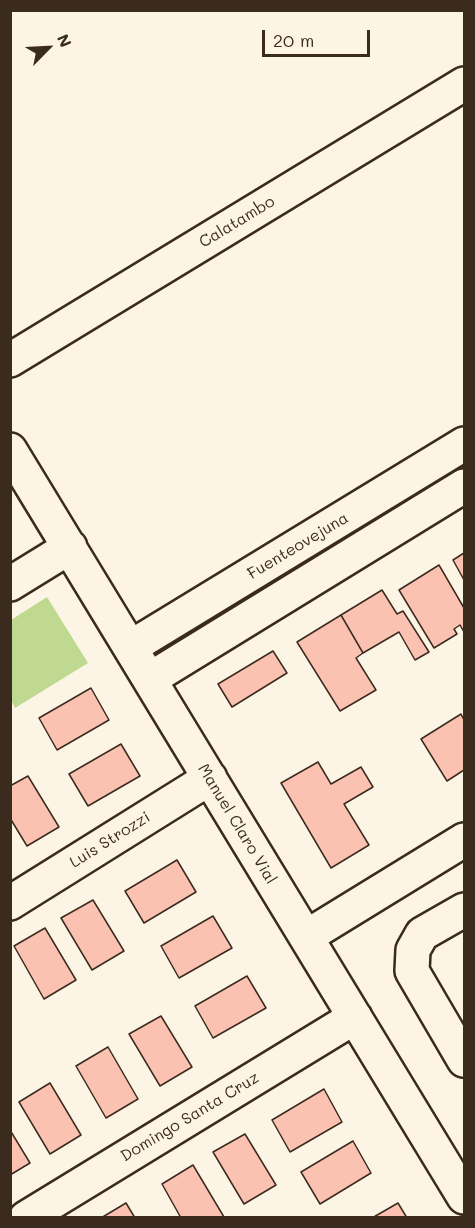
<!DOCTYPE html>
<style>
body{margin:0}
#map{position:relative;width:475px;height:1228px;overflow:hidden;background:#fcf5e5;font-family:Mali,sans-serif}
canvas{display:block}
.frame{position:absolute;inset:0;border:12px solid #3b2a1e;pointer-events:none}
.north{position:absolute;left:18px;top:18px;width:60px;height:60px;-webkit-text-stroke:4px #fcf5e5;paint-order:stroke;rotate:66deg;font-size:16px;font-weight:700;line-height:24px;text-align:center;color:#3b2a1e}
.north::after{content:'';display:block;margin:auto;width:21px;height:27px;background:#3b2a1e;clip-path:polygon(50% 0,100% 100%,50% 72%,0 100%)}
.scale{position:absolute;left:262px;top:30px;width:108px;height:27px;box-sizing:border-box;border:3px solid #3b2a1e;border-top:0;padding-left:8px;font-size:18px;line-height:21px;white-space:nowrap;color:#3b2a1e;-webkit-text-stroke:4px #fcf5e5;paint-order:stroke}
</style>
<div id="map">
<canvas width="475" height="1228"></canvas>
<div class="frame"></div>
<div class="north">N</div>
<div class="scale">20 m</div>
</div>
<script>
const g = document.querySelector('canvas').getContext('2d');
g.lineJoin = 'round';
function fillPath(path, color) { g.fillStyle = color; g.fill(path, 'evenodd'); }
function strokePath(path, color, width, dash) { g.strokeStyle = color; g.lineWidth = width; g.lineCap = dash ? 'butt' : 'round'; g.setLineDash(dash || []); g.stroke(path); }
function drawText(font, color, halo, rows, align = 'center') {
  g.font = font + ' Mali,sans-serif'; g.lineWidth = 4.5; g.setLineDash([]); g.textBaseline = 'middle'; g.strokeStyle = halo; g.fillStyle = color; for (const [text, x, y, turn = 0] of rows) {
    g.save(); g.translate(x, y); g.rotate((+turn || 0) * Math.PI / 180); g.textAlign = isNaN(turn) ? turn : align; if (halo) g.strokeText(text, 0, 0); g.fillText(text, 0, 0); g.restore();
  }
}
fillPath(new Path2D(`
 M 47,597 L 88,663 L 15,708 L 11,700 L 11,620 Z`), '#bfd990');
const building = new Path2D(`
 M 464,553 L 464,580 L 453,560 Z
 M 439,565 L 464,608 L 464,632 L 460,625 L 454,629 L 457,634 L 434,648 L 399,590 Z
 M 382,590 L 397,614 L 403,611 L 429,652 L 415,660 L 399,632 L 363,653 L 341,615 Z
 M 341,615 L 363,653 L 356,658 L 376,690 L 340,711 L 297,642 Z
 M 273,651 L 287,673 L 232,707 L 218,684 Z
 M 91,688 L 109,720 L 57,750 L 39,718 Z
 M 461,714 L 464,720 L 464,770 L 447,781 L 421,739 Z
 M 121,744 L 140,776 L 88,806 L 69,774 Z
 M 318,762 L 331,784 L 361,767 L 373,787 L 344,804 L 369,845 L 331,868 L 281,783 Z
 M 28,776 L 59,827 L 27,846 L 10,818 L 10,786 Z
 M 177,860 L 196,892 L 144,923 L 125,891 Z
 M 93,900 L 124,951 L 92,970 L 61,918 Z
 M 213,916 L 232,948 L 179,978 L 161,946 Z
 M 45,928 L 76,980 L 44,999 L 14,946 Z
 M 247,976 L 266,1008 L 213,1038 L 195,1006 Z
 M 161,1016 L 192,1067 L 160,1086 L 129,1034 Z
 M 108,1047 L 138,1099 L 106,1118 L 76,1066 Z
 M 50,1083 L 81,1135 L 50,1154 L 19,1102 Z
 M 324,1089 L 342,1122 L 290,1152 L 272,1120 Z
 M 10,1130 L 30,1163 L 10,1175 Z
 M 245,1134 L 276,1185 L 244,1204 L 213,1152 Z
 M 353,1141 L 371,1173 L 320,1204 L 301,1172 Z
 M 193,1165 L 224,1217 L 181,1218 L 162,1184 Z
 M 126,1203 L 135,1218 L 101,1218 Z
 M 398,1203 L 407,1218 L 372,1218 Z`);
fillPath(building, '#fbc2b2');
strokePath(building, '#3b2a1e', 1.5);
const minor = new Path2D(`
 M 10,360 L 464,84
 M 10,450 L 464,1197
 M 10,584 L 70,547
 M 131,647 L 464,444
 M 150,679 L 464,486
 M 10,903 L 210,778
 M 464,910 L 422,934 L 413,950 L 412,971 L 464,1060
 M 306,937 L 464,840
 M 26,1218 L 355,1017`);
strokePath(minor, '#3b2a1e', 38);
strokePath(minor, '#fcf5e5', 33);
drawText('16px', '#3b2a1e', '#fcf5e5', [
 ["Calatambo",237,222,-31],
 ["Fuenteovejuna",298,546,-31],
 ["Manuel Claro Vial",237,824,59],
 ["Luis Strozzi",110,840,-32],
 ["Domingo Santa Cruz",190,1117,-31]
]);
</script>
